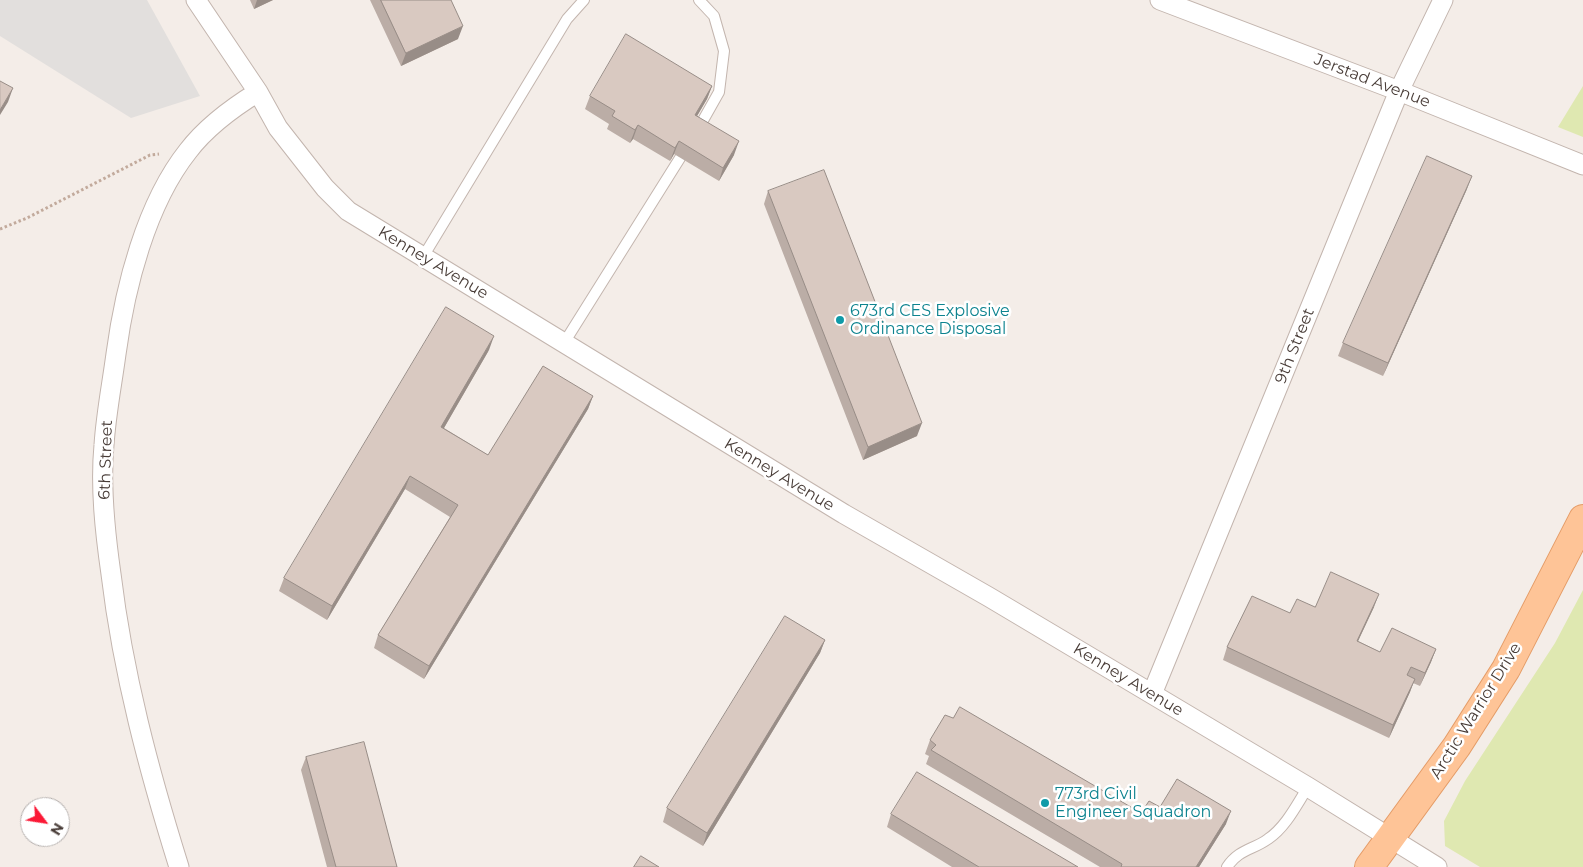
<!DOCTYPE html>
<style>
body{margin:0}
#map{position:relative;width:1583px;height:867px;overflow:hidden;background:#f4ede8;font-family:Montserrat,sans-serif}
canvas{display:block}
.north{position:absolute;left:20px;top:797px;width:50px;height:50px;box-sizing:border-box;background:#fff;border:1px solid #b6b1af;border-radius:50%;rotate:121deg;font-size:14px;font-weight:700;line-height:20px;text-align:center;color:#483c37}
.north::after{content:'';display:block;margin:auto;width:18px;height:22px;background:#fb1936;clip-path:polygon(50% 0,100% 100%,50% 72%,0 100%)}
</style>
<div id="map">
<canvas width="1583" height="867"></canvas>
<div class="north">N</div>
</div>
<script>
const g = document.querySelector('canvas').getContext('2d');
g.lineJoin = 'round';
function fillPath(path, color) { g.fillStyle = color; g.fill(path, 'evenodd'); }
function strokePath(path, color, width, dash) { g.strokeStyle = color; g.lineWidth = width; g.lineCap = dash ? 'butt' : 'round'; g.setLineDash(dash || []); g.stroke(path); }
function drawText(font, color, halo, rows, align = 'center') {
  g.font = font + ' Montserrat,sans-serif'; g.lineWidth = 5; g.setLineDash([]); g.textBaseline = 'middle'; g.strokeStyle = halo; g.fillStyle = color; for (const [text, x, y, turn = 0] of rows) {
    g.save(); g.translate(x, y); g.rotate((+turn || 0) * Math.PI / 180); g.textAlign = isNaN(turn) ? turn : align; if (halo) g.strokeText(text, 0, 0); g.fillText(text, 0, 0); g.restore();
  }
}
fillPath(new Path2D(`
 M 1583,86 L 1583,137 L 1558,127 Z
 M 1583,590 L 1583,867 L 1480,867 L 1445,846 L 1444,821 L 1465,781 L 1555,643 Z`), '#dfe8b1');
fillPath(new Path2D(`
 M 0,0 L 147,0 L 200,96 L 131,118 L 0,36 Z`), '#e2dfdd');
const service = new Path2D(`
 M 697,131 L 719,92 L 724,51 L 714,16 L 699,0
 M 423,257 L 567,19 L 584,0
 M 564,343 L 680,158
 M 1227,867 C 1239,849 1253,850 1268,839 C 1286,827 1297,804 1308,787`);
const minor = new Path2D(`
 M 196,0 L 258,92 L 278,128 L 325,188 L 348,211 L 844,514 L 989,597 L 1152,694 L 1308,787 L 1437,867
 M 1160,0 L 1399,91 L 1583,165
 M 1152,694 L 1399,91 L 1443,0
 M 179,867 C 149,771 123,674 111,574 C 105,532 100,487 104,445 C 106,414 112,384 116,354 C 125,287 146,204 188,151 C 207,126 232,108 258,92`);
const primary = new Path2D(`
 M 1369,867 L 1457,746 L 1506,669 L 1583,519`);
strokePath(service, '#c3b5ae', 12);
strokePath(minor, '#c3b5ae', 21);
strokePath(primary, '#e49b66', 30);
strokePath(new Path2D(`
 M 0,229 L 27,218 L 150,155 L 159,154`), '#c2aa9c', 3, [2.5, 2.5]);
strokePath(service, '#fff', 10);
strokePath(minor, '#fff', 19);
strokePath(primary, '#fec497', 28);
fillPath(new Path2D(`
 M 250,0 L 273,0 L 254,9 Z
 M 370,0 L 451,0 L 458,39 L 401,66 Z
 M 712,86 L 707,99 L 697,116 L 734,155 L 719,181 L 674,154 L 670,161 L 633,139 L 630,143 L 607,129 L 609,124 L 585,109 L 590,96 Z
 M 1467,189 L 1383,376 L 1338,356 L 1343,343 Z
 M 768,191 L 917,436 L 863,460 L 764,204 Z
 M 489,350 L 444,428 L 488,455 L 593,396 L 588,409 L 424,679 L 374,648 L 378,635 L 450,517 L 405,489 L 327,620 L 279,591 L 284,578 Z
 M 1315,607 L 1374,607 L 1358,641 L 1380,652 L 1436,649 L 1431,662 L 1420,686 L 1413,683 L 1410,692 L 1389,738 L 1223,660 L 1227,647 L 1290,613 Z
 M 825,640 L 820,653 L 703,846 L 663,822 L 667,808 Z
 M 930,740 L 1141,813 L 1160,807 L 1226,824 L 1199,867 L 1100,867 L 926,764 L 929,756 L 925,754 Z
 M 306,757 L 397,867 L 327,867 L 301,770 Z
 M 891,814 L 1078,867 L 952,867 L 887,827 Z`), '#bbada6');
fillPath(new Path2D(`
 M 257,0 L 273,0 L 254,9 Z
 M 463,26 L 458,39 L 401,66 L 406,53 Z
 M 712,86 L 707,99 L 690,128 L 695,115 Z
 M 13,88 L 8,102 L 0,115 L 0,110 Z
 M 638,125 L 633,139 L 630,143 L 635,130 Z
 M 679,141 L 674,154 L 670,161 L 675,148 Z
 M 739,141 L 734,155 L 719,181 L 723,168 Z
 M 1472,176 L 1467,189 L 1383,376 L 1388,363 Z
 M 494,336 L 489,350 L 437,440 L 441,427 Z
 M 593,396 L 588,409 L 424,679 L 429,666 Z
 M 922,423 L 917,436 L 863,460 L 868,447 Z
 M 410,476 L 405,489 L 327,620 L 332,606 Z
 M 1379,594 L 1374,607 L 1352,654 L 1357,641 Z
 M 825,640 L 820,653 L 703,846 L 707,833 Z
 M 1436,649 L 1431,662 L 1420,686 L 1425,673 Z
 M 1415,679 L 1410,692 L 1389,738 L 1393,725 Z
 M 1231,811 L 1226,824 L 1199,867 L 1196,867 Z`), '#988d87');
const building = new Path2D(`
 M 381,0 L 451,0 L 463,26 L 406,53 Z
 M 626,34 L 712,86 L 695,115 L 739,141 L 723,168 L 679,141 L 675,148 L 638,125 L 635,130 L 612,116 L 615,111 L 590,96 Z
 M 0,81 L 13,88 L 0,110 Z
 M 1427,156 L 1472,176 L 1388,363 L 1343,343 Z
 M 824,170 L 922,423 L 868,447 L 768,191 Z
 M 446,307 L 494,336 L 441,427 L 488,455 L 543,366 L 593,396 L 429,666 L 378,635 L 458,505 L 410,476 L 332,606 L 284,578 Z
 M 1331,572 L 1379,594 L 1357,641 L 1380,652 L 1392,628 L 1436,649 L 1425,673 L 1411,667 L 1407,675 L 1415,679 L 1393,725 L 1227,647 L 1252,596 L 1290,613 L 1297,599 L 1315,607 Z
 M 785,616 L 825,640 L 707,833 L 667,808 Z
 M 960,707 L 1141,813 L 1149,801 L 1160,807 L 1177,779 L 1231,811 L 1196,867 L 1121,867 L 1122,864 L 931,750 L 936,745 L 930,740 L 945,715 L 953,718 Z
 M 364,742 L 397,867 L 336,867 L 306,757 Z
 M 917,772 L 1078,867 L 979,867 L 891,814 Z
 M 641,856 L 659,867 L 634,867 Z`);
fillPath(building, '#d9c9c1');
strokePath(building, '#988d87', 1);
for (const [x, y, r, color] of [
 [840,320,5,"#0f9aa8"],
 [1045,803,5,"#0f9aa8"]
]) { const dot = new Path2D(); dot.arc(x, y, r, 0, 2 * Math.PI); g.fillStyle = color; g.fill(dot); strokePath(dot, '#fff', 2); }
drawText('16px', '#483c37', '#fff', [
 ["Jerstad Avenue",1372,81,21],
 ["Kenney Avenue",433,263,31],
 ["9th Street",1295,346,-68],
 ["6th Street",106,460,-88],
 ["Kenney Avenue",779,475,31],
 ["Kenney Avenue",1128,680,31],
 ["Arctic Warrior Drive",1476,711,-58]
]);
drawText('16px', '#0d838f', '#fff', [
 ["673rd CES Explosive",850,311],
 ["Ordinance Disposal",850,329],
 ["773rd Civil",1055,794],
 ["Engineer Squadron",1055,812]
], 'left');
</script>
